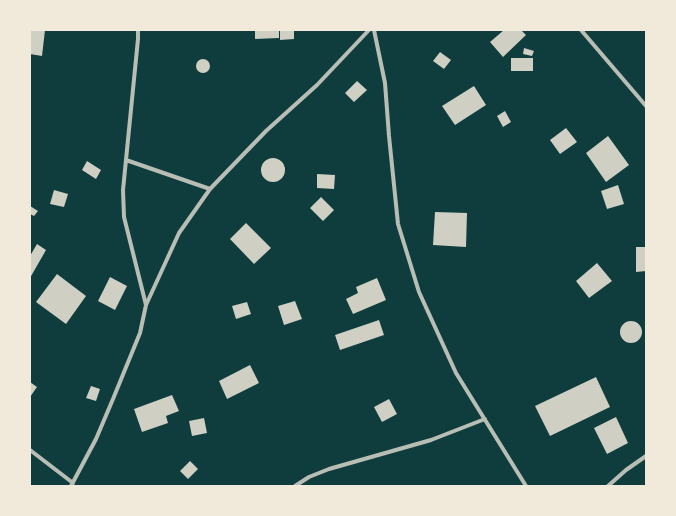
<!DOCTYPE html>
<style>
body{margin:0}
#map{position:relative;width:676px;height:516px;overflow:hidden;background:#0f3d3e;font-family:Arial,sans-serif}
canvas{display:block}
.frame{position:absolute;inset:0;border:31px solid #f1e9da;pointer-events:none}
</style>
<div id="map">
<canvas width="676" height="516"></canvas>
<div class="frame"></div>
</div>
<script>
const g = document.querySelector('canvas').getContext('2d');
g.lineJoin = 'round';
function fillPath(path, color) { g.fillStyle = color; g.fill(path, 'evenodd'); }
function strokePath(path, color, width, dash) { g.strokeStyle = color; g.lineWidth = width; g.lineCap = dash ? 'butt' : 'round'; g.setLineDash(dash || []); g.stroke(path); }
fillPath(new Path2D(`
 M 30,30 L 45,30 L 42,56 L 30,54 Z
 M 255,30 L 279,30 L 279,38 L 255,39 Z
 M 280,30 L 294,30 L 294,39 L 280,40 Z
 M 504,30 L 521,30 L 526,35 L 503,57 L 490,42 Z
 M 524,48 L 534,51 L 532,56 L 523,54 Z
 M 440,52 L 451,60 L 444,69 L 433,61 Z
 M 511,58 L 533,58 L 533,71 L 511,71 Z
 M196 66a7 7 0 1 1 14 0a7 7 0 1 1-14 0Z
 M 357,81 L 367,90 L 354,102 L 345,93 Z
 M 474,86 L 486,105 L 455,125 L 442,106 Z
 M 505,111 L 511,122 L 503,127 L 497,116 Z
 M 566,128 L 577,142 L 560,154 L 550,140 Z
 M 608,136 L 629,165 L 606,182 L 586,153 Z
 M261 170a12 12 0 1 1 24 0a12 12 0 1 1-24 0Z
 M 87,161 L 101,170 L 96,179 L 82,170 Z
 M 317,174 L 335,175 L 334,189 L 317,188 Z
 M 618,185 L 624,204 L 607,209 L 601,191 Z
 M 54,190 L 68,194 L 64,207 L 50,204 Z
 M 321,197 L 334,210 L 323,221 L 310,208 Z
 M 30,206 L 38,211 L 34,216 L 30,214 Z
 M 435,212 L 467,213 L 466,247 L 433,245 Z
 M 246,223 L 271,248 L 254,264 L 230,239 Z
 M 37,244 L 46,250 L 30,278 L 30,256 Z
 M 636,247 L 646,247 L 646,271 L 636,272 Z
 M 597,263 L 612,281 L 589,298 L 576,281 Z
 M 57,274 L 86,296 L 66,324 L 36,302 Z
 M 110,277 L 127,286 L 115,310 L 98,301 Z
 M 377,278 L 386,300 L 353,314 L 346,299 L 358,293 L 356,287 Z
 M 295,301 L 302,319 L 284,325 L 278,306 Z
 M 247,302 L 251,314 L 236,319 L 232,306 Z
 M 379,320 L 384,335 L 340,350 L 335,335 Z
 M620 332a11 11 0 1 1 22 0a11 11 0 1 1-22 0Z
 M 250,365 L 259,383 L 227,399 L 219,381 Z
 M 596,377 L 610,407 L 550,436 L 535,406 Z
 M 30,382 L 37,387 L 30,397 Z
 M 91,386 L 100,389 L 96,401 L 86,398 Z
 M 172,395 L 179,411 L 166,416 L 168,423 L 142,432 L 134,409 Z
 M 389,399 L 397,414 L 382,422 L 374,407 Z
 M 616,417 L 628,443 L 607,454 L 594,428 Z
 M 204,418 L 207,433 L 192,436 L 189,421 Z
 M 190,461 L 198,469 L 188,479 L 180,471 Z`), '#cfcfc3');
strokePath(new Path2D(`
 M 138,30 L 138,39 L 123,190 L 124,217 L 146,305
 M 374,30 L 385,83 L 389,136 L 398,224 L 419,292 L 456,373 L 526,486
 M 581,30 L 646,106
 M 126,160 L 210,189
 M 30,450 L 73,483
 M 71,486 L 96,439 L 113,399 L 140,333 L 146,305 L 179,233 L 210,189 L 266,131 L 317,85 L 369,30
 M 295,486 L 309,477 L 329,469 L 431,440 L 485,419
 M 608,486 L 626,470 L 646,456`), '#b8beb3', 4);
</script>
